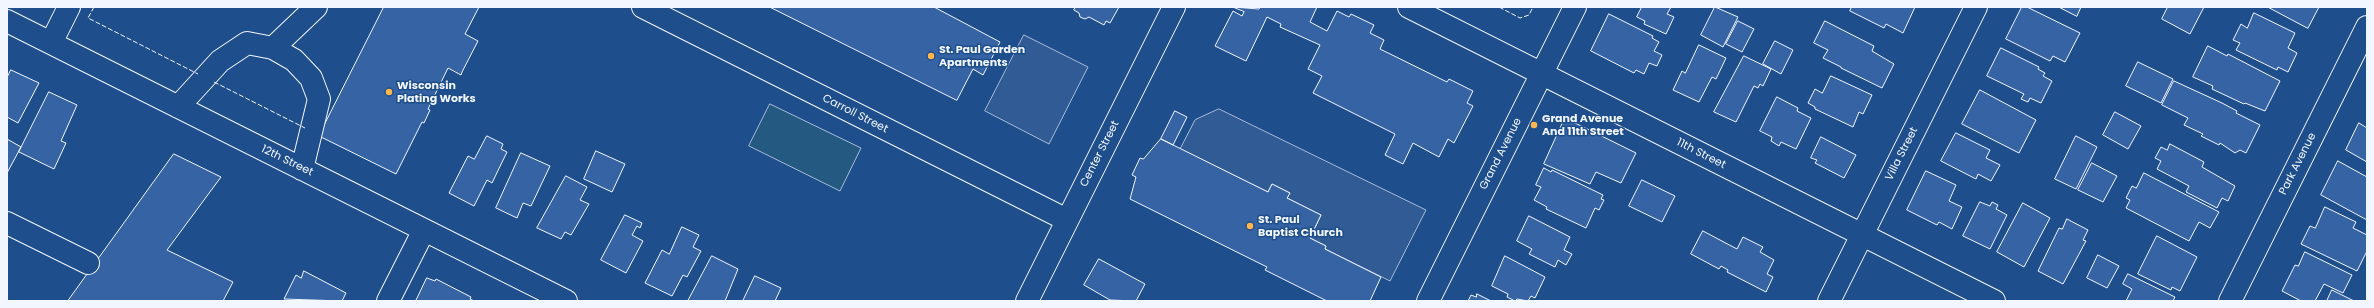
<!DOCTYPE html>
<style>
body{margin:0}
#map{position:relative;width:2374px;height:308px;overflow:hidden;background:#1f4e8c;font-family:Poppins,sans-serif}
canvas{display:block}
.frame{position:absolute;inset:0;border:8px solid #f2f6ff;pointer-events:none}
</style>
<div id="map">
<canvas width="2374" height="308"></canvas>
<div class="frame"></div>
</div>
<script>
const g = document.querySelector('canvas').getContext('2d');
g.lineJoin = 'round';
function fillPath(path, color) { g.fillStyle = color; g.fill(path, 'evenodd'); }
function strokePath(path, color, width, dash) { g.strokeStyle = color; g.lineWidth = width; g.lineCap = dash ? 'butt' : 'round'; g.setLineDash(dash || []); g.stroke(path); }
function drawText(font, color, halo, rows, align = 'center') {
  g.font = font + ' Poppins,sans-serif'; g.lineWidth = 3; g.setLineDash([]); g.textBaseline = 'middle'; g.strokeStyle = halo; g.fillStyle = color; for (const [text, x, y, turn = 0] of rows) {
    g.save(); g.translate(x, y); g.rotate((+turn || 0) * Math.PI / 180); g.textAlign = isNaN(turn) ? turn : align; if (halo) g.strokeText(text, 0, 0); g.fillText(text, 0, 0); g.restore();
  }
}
const green = new Path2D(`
 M 770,104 L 861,148 L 840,191 L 749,146 Z`);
fillPath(green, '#245a82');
strokePath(green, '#a8bbd7', 1);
const parking = new Path2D(`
 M 1024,35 L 1088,67 L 1049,144 L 985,111 Z
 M 1219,109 L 1426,210 L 1390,281 L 1325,249 L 1326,246 L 1310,238 L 1321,215 L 1287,198 L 1290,193 L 1272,184 L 1268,192 L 1180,149 L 1195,120 Z`);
fillPath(parking, '#305b95');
strokePath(parking, '#a8bbd7', 1);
const building = new Path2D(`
 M 384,7 L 479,7 L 465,34 L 478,41 L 462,72 L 461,75 L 448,68 L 428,109 L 430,110 L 424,123 L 422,122 L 396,174 L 319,136 Z
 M 770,7 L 934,7 L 1000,42 L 983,75 L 973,69 L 957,100 Z
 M 1076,7 L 1119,7 L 1110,23 L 1106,21 L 1104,25 L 1089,17 L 1085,19 L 1080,17 L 1079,13 L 1074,10 Z
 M 1233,7 L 1259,9 L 1260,7 L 1317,7 L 1310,22 L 1327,31 L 1337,11 L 1349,17 L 1351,14 L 1374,25 L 1370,33 L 1384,40 L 1380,49 L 1447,82 L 1449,79 L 1473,91 L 1467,103 L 1473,106 L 1454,143 L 1448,139 L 1439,157 L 1413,143 L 1403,164 L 1385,155 L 1395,134 L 1313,93 L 1322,76 L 1308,69 L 1320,45 L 1280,27 L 1281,24 L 1267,17 L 1246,61 L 1215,46 L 1233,11 L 1242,16 L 1244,12 Z
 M 1642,7 L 1671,7 L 1667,14 L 1674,17 L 1666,34 L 1644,24 L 1645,21 L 1637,17 Z
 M 1715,7 L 1738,17 L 1723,47 L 1701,35 Z
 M 1852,7 L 1915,7 L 1903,33 L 1886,24 L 1884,28 L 1850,11 Z
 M 2022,7 L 2027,7 L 2080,33 L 2065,62 L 2053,56 L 2050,61 L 2006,39 Z
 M 2059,7 L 2081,7 L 2077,16 Z
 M 2168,7 L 2204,7 L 2190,34 L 2162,19 Z
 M 2268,7 L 2319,7 L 2308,28 Z
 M 2254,13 L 2295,33 L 2288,48 L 2297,53 L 2288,72 L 2278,67 L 2277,70 L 2236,50 L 2240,43 L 2233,40 L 2241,24 L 2247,28 Z
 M 1609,14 L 1653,36 L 1652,38 L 1659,42 L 1654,51 L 1662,55 L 1657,66 L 1649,63 L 1644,74 L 1636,70 L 1634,73 L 1591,51 Z
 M 1738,21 L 1754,29 L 1742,52 L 1726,44 Z
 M 1825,21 L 1874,46 L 1872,51 L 1894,64 L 1882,88 L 1841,68 L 1841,67 L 1823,58 L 1828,50 L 1814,43 Z
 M 1775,41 L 1793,50 L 1781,74 L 1763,64 Z
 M 1699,45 L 1726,58 L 1716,79 L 1712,77 L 1699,102 L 1673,90 L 1682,71 L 1685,73 Z
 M 2208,46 L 2227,56 L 2228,54 L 2280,81 L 2265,111 L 2245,103 L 2244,104 L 2212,89 L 2213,86 L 2193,77 Z
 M 2001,48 L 2039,67 L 2038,69 L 2045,73 L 2043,76 L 2052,81 L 2041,103 L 2030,98 L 2028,102 L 2021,99 L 2024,94 L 1987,76 Z
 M 1744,56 L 1771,69 L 1763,86 L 1760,84 L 1758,88 L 1754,86 L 1736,122 L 1714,112 Z
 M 2138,62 L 2173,79 L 2161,103 L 2126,86 Z
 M 11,70 L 39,83 L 18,123 L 7,117 L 7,78 Z
 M 1831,76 L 1872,95 L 1863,114 L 1859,112 L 1853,127 L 1815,109 L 1815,107 L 1808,103 L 1815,89 L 1822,93 Z
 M 2174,81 L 2222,103 L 2237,111 L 2236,113 L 2260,125 L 2246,153 L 2240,150 L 2235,153 L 2220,143 L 2219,145 L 2201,136 L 2203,134 L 2184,125 L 2188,118 L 2162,105 Z
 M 1980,90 L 2036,120 L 2019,153 L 1962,124 Z
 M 49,92 L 77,105 L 61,141 L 66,143 L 54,169 L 19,152 Z
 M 1777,97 L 1798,108 L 1797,111 L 1811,118 L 1796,149 L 1781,142 L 1779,146 L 1771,141 L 1772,137 L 1760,131 Z
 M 1175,111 L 1187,117 L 1173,145 L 1161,139 Z
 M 2115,112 L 2141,126 L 2128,149 L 2103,135 Z
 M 1565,118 L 1636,153 L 1621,183 L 1596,172 L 1590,184 L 1544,164 Z
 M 2359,123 L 2367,128 L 2367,162 L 2346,150 Z
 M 1956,133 L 1990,150 L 1986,158 L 2000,165 L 1991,181 L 1978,174 L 1976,179 L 1941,161 Z
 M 487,136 L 503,144 L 501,149 L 507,152 L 492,183 L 487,180 L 474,206 L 449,193 L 468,156 L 474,159 Z
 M 2076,136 L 2097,147 L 2076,189 L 2055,179 Z
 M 1821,137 L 1856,155 L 1844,178 L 1815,163 L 1817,160 L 1811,158 Z
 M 7,139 L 21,147 L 7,173 Z
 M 1161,139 L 1268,192 L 1272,184 L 1290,193 L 1287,198 L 1321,215 L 1310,238 L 1326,246 L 1325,249 L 1381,277 L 1370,301 L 1327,301 L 1265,270 L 1267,267 L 1130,199 L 1136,177 L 1132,175 L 1140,158 L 1143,159 Z
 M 2170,144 L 2204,162 L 2202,167 L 2235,186 L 2228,201 L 2222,198 L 2217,208 L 2186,192 L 2189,186 L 2157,169 L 2161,161 L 2155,158 L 2161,147 L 2167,150 Z
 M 596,151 L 625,164 L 612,192 L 584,179 Z
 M 521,153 L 550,166 L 531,206 L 523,203 L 517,218 L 496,208 Z
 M 174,154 L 221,177 L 167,250 L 233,282 L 223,301 L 68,301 Z
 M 2338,161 L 2367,177 L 2367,220 L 2321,195 Z
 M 2092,163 L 2117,176 L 2103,202 L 2078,190 Z
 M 1544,168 L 1551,172 L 1552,170 L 1603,195 L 1601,199 L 1604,200 L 1599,210 L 1595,208 L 1586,228 L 1546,209 L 1547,207 L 1534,200 L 1541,187 L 1536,185 Z
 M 1926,171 L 1956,185 L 1949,201 L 1962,207 L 1952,229 L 1939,222 L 1937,225 L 1907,210 Z
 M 2144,173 L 2219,212 L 2210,228 L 2199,222 L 2189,241 L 2126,208 L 2130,200 L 2126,198 L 2132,186 L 2136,188 Z
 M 566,176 L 587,187 L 580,200 L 589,204 L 571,235 L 565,232 L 561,239 L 537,228 Z
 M 1642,180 L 1675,196 L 1662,222 L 1629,206 Z
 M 1980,202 L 1990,206 L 1992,202 L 1998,205 L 1996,209 L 2007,215 L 1990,249 L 1963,236 Z
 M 2023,203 L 2050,218 L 2024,267 L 1997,252 Z
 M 2325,207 L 2356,222 L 2353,228 L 2367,235 L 2367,251 L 2357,271 L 2301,244 L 2310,226 L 2315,228 Z
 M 625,215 L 642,223 L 640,228 L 637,226 L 632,235 L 643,241 L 626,273 L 601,260 Z
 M 1529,216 L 1570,237 L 1564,250 L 1572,254 L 1566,265 L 1558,260 L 1555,267 L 1529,254 L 1532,249 L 1517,241 Z
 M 2067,219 L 2088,230 L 2083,240 L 2086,241 L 2063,284 L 2038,271 L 2059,228 L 2062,229 Z
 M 682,227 L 699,235 L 693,247 L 701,251 L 687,277 L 683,275 L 672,296 L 645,283 L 662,250 L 669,254 Z
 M 1703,231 L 1737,249 L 1743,237 L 1763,247 L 1760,252 L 1774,260 L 1767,274 L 1773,277 L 1766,292 L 1727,272 L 1728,270 L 1721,266 L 1719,269 L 1691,254 Z
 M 2157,236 L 2197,257 L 2180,291 L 2172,287 L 2171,290 L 2138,274 Z
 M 2305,252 L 2352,275 L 2343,293 L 2324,284 L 2315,301 L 2301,301 L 2282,291 L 2295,265 L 2298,266 Z
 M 2098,255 L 2119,266 L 2107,288 L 2087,278 Z
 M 712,256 L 738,269 L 725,301 L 688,301 Z
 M 1505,256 L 1545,277 L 1535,298 L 1531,296 L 1528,301 L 1517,299 L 1515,301 L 1507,297 L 1508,294 L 1492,286 Z
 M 1099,259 L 1145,284 L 1136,301 L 1110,300 L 1084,285 Z
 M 304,271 L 346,293 L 342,301 L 284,299 L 296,275 L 301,278 Z
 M 2128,274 L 2175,297 L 2173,301 L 2126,301 L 2132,289 L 2123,284 Z
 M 755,276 L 781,288 L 775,301 L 743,301 Z
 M 427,278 L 435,281 L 436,279 L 471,297 L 470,299 L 474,301 L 416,301 Z
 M 2332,290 L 2354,301 L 2327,301 Z
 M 1477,294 L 1491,301 L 1468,301 L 1471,295 L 1476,297 Z`);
fillPath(building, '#3563a3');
strokePath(building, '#f2f6ff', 1);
const minor = new Path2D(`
 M 643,7 L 1067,220
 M 1409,7 L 1994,301
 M 7,21 L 566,301
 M 51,43 L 69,7
 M 273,48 L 316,7
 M 178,107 L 220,61 L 247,43 L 273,48 L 294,60 L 311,78 L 319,99 L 302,169
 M 7,223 L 88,263
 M 388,301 L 424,230
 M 1027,301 L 1174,7
 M 1428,301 L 1575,7
 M 1829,301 L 1976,7
 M 2230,301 L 2367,27`);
strokePath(minor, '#f2f6ff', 24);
strokePath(minor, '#1f4e8c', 22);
strokePath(new Path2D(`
 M 94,7 L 88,18 L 198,74
 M 1499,7 L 1520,18 L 1529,15 L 1533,7
 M 214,82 L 305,128`), '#f2f6ff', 1, [5, 2]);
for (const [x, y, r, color] of [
 [931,56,4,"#ffb74d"],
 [389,92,4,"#ffb74d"],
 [1534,125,4,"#ffb74d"],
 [1250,226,4,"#ffb74d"]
]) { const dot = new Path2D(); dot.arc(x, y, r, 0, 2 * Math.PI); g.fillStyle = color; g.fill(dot); strokePath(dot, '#1f4e8c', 1.5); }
drawText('bold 11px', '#f2f6ff', '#1f4e8c', [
 ["St. Paul Garden",939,50],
 ["Apartments",939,63],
 ["Wisconsin",397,86],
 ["Plating Works",397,99],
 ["Grand Avenue",1542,119],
 ["And 11th Street",1542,132],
 ["St. Paul",1258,220],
 ["Baptist Church",1258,233]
], 'left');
drawText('11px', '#f2f6ff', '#1f4e8c', [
 ["Carroll Street",855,114,27],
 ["Center Street",1100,154,-63],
 ["Grand Avenue",1501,154,-63],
 ["11th Street",1701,154,27],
 ["Villa Street",1902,154,-63],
 ["12th Street",287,161,26],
 ["Park Avenue",2298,164,-63]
]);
</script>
